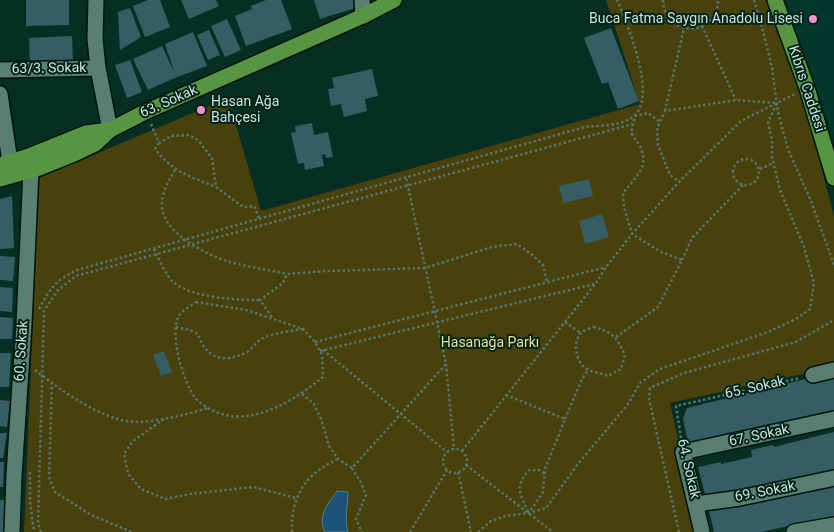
<!DOCTYPE html>
<meta charset="utf-8">
<style>
body{margin:0}
canvas{display:block;background:#072e23}
</style>
<canvas width="834" height="532"></canvas>
<script>
const g = document.querySelector('canvas').getContext('2d');
g.lineJoin = 'round';
function fillPath(path, color) { g.fillStyle = color; g.fill(path, 'evenodd'); }
function strokePath(path, color, width, dash) { g.strokeStyle = color; g.lineWidth = width; g.lineCap = dash ? 'butt' : 'round'; g.setLineDash(dash || []); g.stroke(path); }
function drawText(font, color, halo, rows, align = 'center') {
  g.font = font + ' Roboto,sans-serif'; g.lineWidth = 4; g.setLineDash([]); g.textBaseline = 'middle'; g.strokeStyle = halo; g.fillStyle = color; for (const [text, x, y, turn = 0] of rows) {
    g.save(); g.translate(x, y); g.rotate((+turn || 0) * Math.PI / 180); g.textAlign = isNaN(turn) ? turn : align; if (halo) g.strokeText(text, 0, 0); g.fillText(text, 0, 0); g.restore();
  }
}
fillPath(new Path2D(`
 M 786,0 L 834,0 L 834,137 L 802,47 Z`), '#023729');
fillPath(new Path2D(`
 M 606,0 L 769,0 L 798,80 L 834,216 L 834,367 L 670,403 L 698,532 L 24,532 L 39,178 L 228,98 L 261,211 L 640,104 Z`), '#48410c');
const water = new Path2D(`
 M 337,491 L 348,492 C 348,505 344,520 348,532 L 325,532 C 317,516 328,504 337,491 Z`);
fillPath(water, '#1a5376');
strokePath(water, '#507e94', 1);
fillPath(new Path2D(`
 M 26,0 L 69,0 L 69,25 L 26,26 Z
 M 148,0 L 160,0 L 170,27 L 145,37 L 133,6 Z
 M 181,0 L 216,0 L 219,6 L 189,19 Z
 M 266,0 L 281,0 L 292,29 L 246,46 L 235,16 L 252,9 L 251,6 Z
 M 314,0 L 353,0 L 355,8 L 320,19 Z
 M 130,8 L 141,37 L 120,50 L 118,12 Z
 M 227,19 L 241,50 L 225,57 L 211,26 Z
 M 611,28 L 639,101 L 618,109 L 608,82 L 602,84 L 584,38 Z
 M 209,30 L 220,55 L 208,60 L 197,35 Z
 M 193,32 L 207,66 L 177,77 L 148,90 L 133,59 L 162,46 L 175,74 L 165,44 Z
 M 72,36 L 73,63 L 30,66 L 29,38 Z
 M 130,60 L 142,92 L 127,98 L 115,65 Z
 M 372,69 L 378,96 L 365,99 L 367,111 L 344,117 L 341,104 L 331,106 L 328,89 L 334,88 L 332,78 Z
 M 312,123 L 314,135 L 328,132 L 333,157 L 326,158 L 325,154 L 322,155 L 324,166 L 305,170 L 304,163 L 298,164 L 291,133 L 296,132 L 295,126 Z
 M 589,179 L 593,196 L 563,203 L 559,186 Z
 M 12,196 L 14,248 L 0,249 L 0,199 Z
 M 602,214 L 609,237 L 585,244 L 579,221 Z
 M 0,256 L 15,257 L 13,281 L 0,280 Z
 M 0,287 L 13,288 L 12,312 L 0,311 Z
 M 0,317 L 13,318 L 12,339 L 0,339 Z
 M 164,351 L 172,372 L 161,376 L 153,355 Z
 M 0,353 L 11,353 L 9,387 L 0,387 Z
 M 834,372 L 834,416 L 689,449 L 683,418 L 687,408 Z
 M 0,400 L 10,401 L 7,427 L 0,426 Z
 M 834,432 L 834,471 L 760,489 L 759,485 L 706,498 L 698,467 L 721,462 L 721,464 L 752,457 L 751,450 L 773,445 L 774,447 Z
 M 0,433 L 7,433 L 3,458 L 0,458 Z
 M 0,462 L 4,462 L 3,487 L 0,487 Z
 M 834,487 L 834,516 L 761,532 L 714,532 L 709,510 L 784,495 L 785,497 Z
 M 0,500 L 5,500 L 4,532 L 0,532 Z`), '#345e63');
const minor = new Path2D(`
 M 96,0 L 95,39 L 98,68 L 110,130
 M 362,0 L 363,16
 M 0,70 L 98,68
 M 0,94 L 10,162
 M 813,375 L 834,370
 M 696,504 L 740,498 L 834,478
 M 12,532 L 14,475 L 24,324 L 31,170
 M 702,532 L 683,452 L 834,419
 M 794,532 L 834,525`);
const major = new Path2D(`
 M 775,0 L 807,88 L 834,178
 M 0,165 L 29,156 L 86,133 L 110,130
 M 0,179 L 39,168 L 74,154 L 95,144 L 110,130 L 145,112 L 363,16 L 394,0`);
strokePath(minor, '#00150d', 18);
strokePath(major, '#00150d', 18);
strokePath(new Path2D(`
 M 663,0 C 664,39 718,37 718,0
 M 754,0 L 762,27 L 772,68 L 778,112 L 788,149 L 811,201 L 834,265
 M 702,26 L 736,100
 M 665,111 L 684,28
 M 151,124 L 159,143 L 171,136 L 188,135 L 198,140 L 212,158 L 216,187 L 243,207 L 254,206 L 259,218
 M 159,143 L 155,149 C 174,173 189,176 216,187
 M733 172a13 13 0 1 1 26 0a13 13 0 1 1-26 0Z
 M 760,169 L 773,163
 M 175,170 C 169,180 161,193 162,206 C 163,233 206,255 230,262 C 249,267 268,270 287,274
 M 154,249 C 158,257 166,276 173,282 C 193,298 235,300 260,300
 M 682,260 L 692,238 L 743,185
 M 196,302 L 246,310 L 303,329 L 315,342 L 322,355 L 323,377 C 298,397 265,420 230,416 C 218,414 202,407 194,396 C 183,381 167,329 181,313 C 185,309 192,305 196,302 Z
 M 39,309 C 50,288 56,280 77,270 L 585,127 C 601,125 620,127 634,116 C 658,97 627,23 617,0
 M 272,317 L 260,300 L 283,283 L 287,274 L 326,271 L 425,268 L 492,247 L 517,244 L 531,254 L 543,265 L 547,282
 M 565,322 L 581,333
 M 176,327 L 190,330 L 198,334 C 206,359 224,364 247,352 C 253,348 258,340 265,337 C 276,333 291,331 303,329
 M 593,327 C 613,332 616,337 625,355 L 621,369 L 608,376 C 600,373 588,372 582,365 C 575,356 573,340 582,332 C 585,330 590,328 593,327 Z
 M 616,337 L 658,307 L 682,260 L 661,252 L 632,234 L 624,207 L 623,193 C 643,169 653,161 631,133 L 635,116 L 648,113 L 660,122
 M 315,342 L 606,267
 M 323,350 L 447,452
 M 320,351 L 594,284
 M 446,364 L 454,449
 M 35,370 C 61,390 89,411 121,420 C 145,426 185,415 208,408
 M 52,382 L 49,477 L 55,492 L 91,515 L 132,532
 M 302,394 L 314,404 L 321,419 L 329,446 L 338,459 L 352,468 L 446,364 L 406,177
 M 506,395 L 565,419 L 545,469 L 543,492 L 529,513
 M 164,419 L 133,441 L 124,454 L 128,474 L 141,489 L 165,499 L 190,494 L 253,487 L 296,498
 M 565,419 L 582,379 L 588,370
 M 681,438 L 676,406 L 800,378
 M443 461a12 12 0 1 1 24 0a12 12 0 1 1-24 0Z
 M 462,451 L 596,283 L 606,267 L 632,234 L 679,182 L 741,121 L 795,94
 M 466,465 L 553,532
 M 352,468 L 360,481 L 366,495 L 356,519 L 362,532
 M 30,472 L 30,502 L 34,532
 M 458,472 L 471,532
 M 528,512 C 520,493 514,487 529,470 L 539,470 L 545,474
 M 41,532 L 38,523 L 44,311 L 58,290 L 76,276 L 633,124
 M 292,532 C 291,496 305,474 338,459
 M 410,532 L 447,470
 M 478,532 L 491,521 L 505,516 L 529,513 L 546,508 L 578,464 L 628,404 L 640,383 L 660,369 L 768,332 L 796,319 L 810,309 L 814,283 L 804,247 L 780,190 L 772,157 L 772,141 L 768,122 L 777,103 L 736,100 L 665,111 L 657,128 L 658,145 L 670,175 L 679,182
 M 679,532 L 649,399 L 650,388 L 684,373 L 796,342 L 834,320`), '#55756b', 2.5, [2.5, 2.5]);
strokePath(minor, '#597f71', 15);
strokePath(major, '#579543', 15);
for (const [x, y, r, color] of [
 [813,19,5,"#f690d0"],
 [201,110,5,"#f690d0"]
]) { const dot = new Path2D(); dot.arc(x, y, r, 0, 2 * Math.PI); g.fillStyle = color; g.fill(dot); strokePath(dot, '#00241a', 2); }
drawText('14px', '#cee2db', '#00241a', [
 ["Buca Fatma Saygın Anadolu Lisesi",803,19],
 ["Hasan Ağa",211,102,"left"],
 ["Bahçesi",211,118,"left"]
], 'right');
drawText('14px', '#cee2db', '#00241a', [
 ["63/3. Sokak",49,69,-1],
 ["Kıbrıs Caddesi",806,89,72],
 ["63. Sokak",169,102,-24],
 ["60. Sokak",22,351,-86],
 ["65. Sokak",755,388,-13],
 ["67. Sokak",759,436,-12],
 ["64. Sokak",688,469,77],
 ["69. Sokak",765,492,-11]
]);
drawText('14px', '#eee288', '#00241a', [
 ["Hasanağa Parkı",490,343]
]);
</script>
